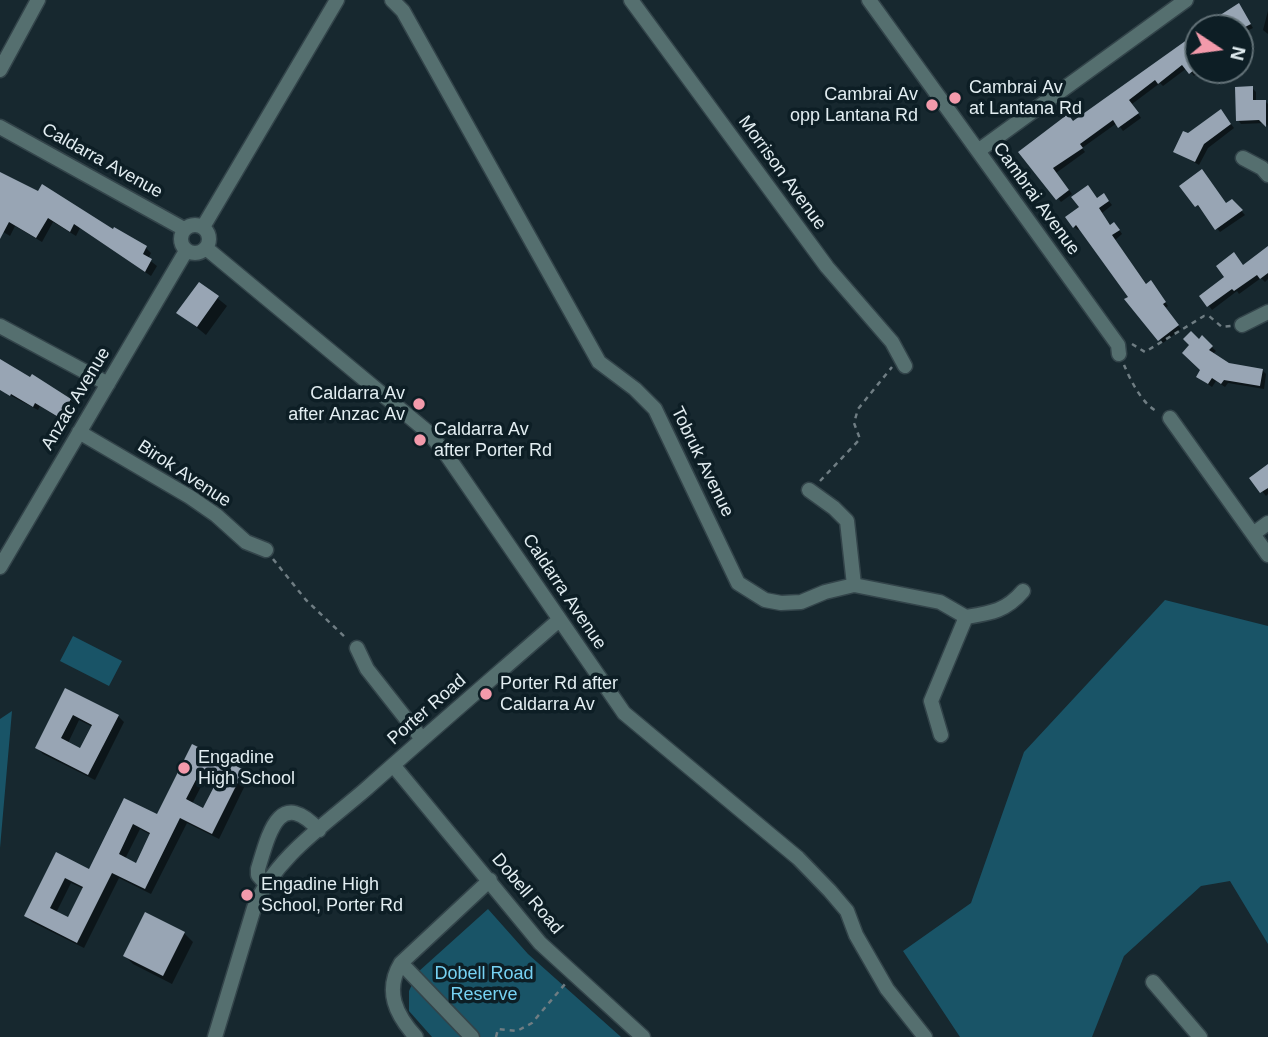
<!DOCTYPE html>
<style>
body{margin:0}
#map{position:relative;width:1268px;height:1037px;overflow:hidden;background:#17282f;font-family:Helvetica,sans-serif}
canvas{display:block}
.north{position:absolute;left:1184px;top:14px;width:70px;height:70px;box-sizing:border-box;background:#0d1e25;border:2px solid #627177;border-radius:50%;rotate:103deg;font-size:19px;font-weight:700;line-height:28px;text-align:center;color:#e2edf1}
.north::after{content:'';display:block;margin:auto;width:24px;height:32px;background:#f39aab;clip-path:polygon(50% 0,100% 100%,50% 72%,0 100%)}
</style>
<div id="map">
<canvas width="1268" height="1037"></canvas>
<div class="north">N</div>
</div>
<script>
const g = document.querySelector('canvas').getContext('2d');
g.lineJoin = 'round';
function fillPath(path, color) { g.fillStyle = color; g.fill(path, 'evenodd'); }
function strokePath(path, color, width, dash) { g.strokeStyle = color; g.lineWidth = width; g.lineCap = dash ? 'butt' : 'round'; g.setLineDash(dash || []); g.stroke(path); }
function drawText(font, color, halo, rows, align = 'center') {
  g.font = font + ' Helvetica,sans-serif'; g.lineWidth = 7; g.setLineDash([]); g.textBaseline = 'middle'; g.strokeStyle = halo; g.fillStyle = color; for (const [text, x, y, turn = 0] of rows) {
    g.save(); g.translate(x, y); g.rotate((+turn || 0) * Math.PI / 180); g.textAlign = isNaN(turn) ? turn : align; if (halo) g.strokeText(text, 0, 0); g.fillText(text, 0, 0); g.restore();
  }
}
fillPath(new Path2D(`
 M 1165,600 L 1268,626 L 1268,944 L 1230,881 L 1201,886 L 1124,956 L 1092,1037 L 960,1037 L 903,951 L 971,903 L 1024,752 Z
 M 73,636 L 122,661 L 109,686 L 60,661 Z
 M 12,711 L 0,848 L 0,719 Z
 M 488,909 L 528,954 L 621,1037 L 432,1037 L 409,1011 L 409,991 L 418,972 Z`), '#195467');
fillPath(new Path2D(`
 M 1239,5 L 1253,28 L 1241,34 L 1240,28 L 1203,28 Z
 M 1268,11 L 1268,34 L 1263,30 Z
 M 1198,32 L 1198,70 L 1203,70 L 1194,76 L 1187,68 L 1163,86 L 1160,83 L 1132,104 L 1141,118 L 1123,131 L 1117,123 L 1082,148 L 1085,152 L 1056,173 L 1072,194 L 1061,202 L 1021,152 L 1074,122 Z
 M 1252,88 L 1256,92 L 1256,102 L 1265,101 L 1268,104 L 1268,126 L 1265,123 L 1241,124 L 1238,120 Z
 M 1224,115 L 1234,128 L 1208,148 L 1199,165 L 1175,151 L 1188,135 Z
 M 0,174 L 146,248 L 151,253 L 148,259 L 157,266 L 151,276 L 80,228 L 76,236 L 53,222 L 42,242 L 15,226 L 10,236 L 0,230 Z
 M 1181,186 L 1226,205 L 1232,201 L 1245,215 L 1220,232 Z
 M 1107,199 L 1112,205 L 1102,213 L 1111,226 L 1118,228 L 1122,234 L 1115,240 L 1147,285 L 1154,286 L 1168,306 L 1165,308 L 1181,329 L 1163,343 L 1081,228 L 1078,230 L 1074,227 L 1098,200 Z
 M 1268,249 L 1268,279 L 1265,282 L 1261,278 L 1239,294 L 1237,291 L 1212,310 L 1202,296 Z
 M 200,284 L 227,306 L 206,335 L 179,313 Z
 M 1202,338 L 1216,351 L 1212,355 L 1229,365 L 1262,370 L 1266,374 L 1264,389 L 1228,383 L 1225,387 L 1216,381 L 1212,387 L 1202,380 L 1199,341 Z
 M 0,361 L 70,400 L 75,404 L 64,421 L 40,406 L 38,410 L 0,390 Z
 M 1268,466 L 1268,494 L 1266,496 L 1251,478 Z
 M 66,690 L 118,716 L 124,722 L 95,780 L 43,754 L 37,748 ZM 79,720 L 93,727 L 81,750 L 68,743 Z
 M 193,746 L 243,771 L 249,777 L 219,839 L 187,823 L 151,894 L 119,878 L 84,948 L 32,922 L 26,916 L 57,854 L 90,871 L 125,800 L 158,816 ZM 207,775 L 219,781 L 204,810 L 192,804 ZM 140,829 L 151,835 L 137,865 L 125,859 ZM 71,883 L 84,889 L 69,919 L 56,913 Z
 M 184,933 L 193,942 L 172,984 L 133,964 L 125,956 Z`), '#0007');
fillPath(new Path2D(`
 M 1239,3 L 1251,24 L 1243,28 L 1200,28 Z
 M 1198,32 L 1198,67 L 1189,74 L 1182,65 L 1158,84 L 1155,80 L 1129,100 L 1139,113 L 1118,128 L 1113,120 L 1080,144 L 1083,148 L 1053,168 L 1069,190 L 1056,200 L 1018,152 L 1068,114 L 1073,121 Z
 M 1253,86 L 1253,100 L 1266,100 L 1266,127 L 1259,120 L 1236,121 L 1235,87 Z
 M 1221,109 L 1231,124 L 1204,144 L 1195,162 L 1173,152 L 1183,131 L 1188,133 Z
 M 1202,169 L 1226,203 L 1232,199 L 1243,210 L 1215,230 L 1198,205 L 1195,207 L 1179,186 Z
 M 0,172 L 38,191 L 42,184 L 113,229 L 114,227 L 147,246 L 143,254 L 152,259 L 145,272 L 74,224 L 70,232 L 48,218 L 36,238 L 9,222 L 0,239 Z
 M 1088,185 L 1097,198 L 1104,193 L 1109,201 L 1099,208 L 1110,225 L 1114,222 L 1120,230 L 1112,235 L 1146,284 L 1151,280 L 1166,302 L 1163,304 L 1179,325 L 1158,341 L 1124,299 L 1128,297 L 1076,225 L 1073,228 L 1065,217 L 1079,207 L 1071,197 Z
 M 1268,246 L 1268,273 L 1260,279 L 1257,275 L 1234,291 L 1232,289 L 1207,307 L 1199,296 L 1224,277 L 1216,266 L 1234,252 L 1243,265 Z
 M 199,282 L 219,296 L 197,327 L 176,313 Z
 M 1191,331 L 1199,339 L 1202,335 L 1213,346 L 1209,350 L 1229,363 L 1263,369 L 1260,386 L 1224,380 L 1221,384 L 1212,378 L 1208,384 L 1196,377 L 1200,370 L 1182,353 L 1189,345 L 1183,339 Z
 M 0,359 L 30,377 L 32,374 L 71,399 L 60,418 L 35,403 L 33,407 L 11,394 L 10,396 L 0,390 Z
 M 1268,464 L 1268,488 L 1260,493 L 1249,478 Z
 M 65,688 L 119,715 L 88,775 L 35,748 ZM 73,715 L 92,725 L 80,748 L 61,738 Z
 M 192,744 L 244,770 L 212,834 L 180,818 L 145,889 L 112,873 L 77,943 L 24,916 L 56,852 L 89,869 L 124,798 L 157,814 ZM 201,770 L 218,779 L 203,808 L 186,799 ZM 133,824 L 150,833 L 136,863 L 119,854 ZM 65,878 L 83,887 L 68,917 L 50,908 Z
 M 145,912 L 185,932 L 163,976 L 123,956 Z`), '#98a5b4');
const minor = new Path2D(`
 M 392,0 L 403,11 L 599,362 L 635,389 L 655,409 L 738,583 L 765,600 L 781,603 L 801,602 L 825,592 L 854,585 L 940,602 L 966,617 C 991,613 1006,611 1023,591
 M 631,0 L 827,267 L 892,342 L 905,366
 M 869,0 L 1118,345 L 1119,354
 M 0,70 L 38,0
 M 0,127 L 184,229
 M 978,151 L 1186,0
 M 1243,158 L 1262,168 L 1268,175
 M181 239a14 14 0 1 1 28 0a14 14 0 1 1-28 0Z
 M 203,227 L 337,0
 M 206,248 L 429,433 L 446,454 L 624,713 L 798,858 L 830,891 L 847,911 L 856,935 L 887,989 L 925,1037
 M 1242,325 L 1268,312
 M 0,326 L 108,384
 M 1170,418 L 1268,555
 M 79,432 L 190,497 L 216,515 L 246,542 L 266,550
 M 809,490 L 834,508 L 847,521 L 854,585
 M 1253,534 L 1268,523
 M 0,567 L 186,251
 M 357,648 L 367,669 L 422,739
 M 941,735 L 931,701 L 966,617
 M 393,765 L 540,943 L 643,1037
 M 266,884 L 258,875 L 258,869 C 269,833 279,787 319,830
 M 401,963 L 472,1037
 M 1153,982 L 1200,1037
 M 215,1037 L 254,908 C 274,858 327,823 366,789 C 430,732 495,676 559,620
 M 416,1037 C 396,1015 384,991 401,963 L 490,880`);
strokePath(minor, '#33444a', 17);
strokePath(new Path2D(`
 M 1132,344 L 1145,352 L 1204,316 L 1209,316 L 1222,327 L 1231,326
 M 1124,365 C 1131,381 1142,404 1158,412
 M 820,481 L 860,439 L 854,423 L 858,409 L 892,367
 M 273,559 L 306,600 L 347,639
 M 496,1037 L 498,1029 L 517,1031 L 532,1023 L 565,984`), '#6f7d83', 2.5, [5, 5]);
strokePath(minor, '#556f6f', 14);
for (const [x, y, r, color] of [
 [955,98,7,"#f39aab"],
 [932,105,7,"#f39aab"],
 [419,404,7,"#f39aab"],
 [420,440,7,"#f39aab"],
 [486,694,7,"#f39aab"],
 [184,768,7,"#f39aab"],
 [247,895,7,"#f39aab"]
]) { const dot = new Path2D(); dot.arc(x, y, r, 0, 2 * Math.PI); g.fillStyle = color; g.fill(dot); strokePath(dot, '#0d1e25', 2.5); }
drawText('18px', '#e2edf1', '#0d1e25', [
 ["Cambrai Av",969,88],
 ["at Lantana Rd",969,109],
 ["Cambrai Av",918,95,"right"],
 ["opp Lantana Rd",918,116,"right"],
 ["Caldarra Av",405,394,"right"],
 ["after Anzac Av",405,415,"right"],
 ["Caldarra Av",434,430],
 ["after Porter Rd",434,451],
 ["Porter Rd after",500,684],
 ["Caldarra Av",500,705],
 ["Engadine",198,758],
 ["High School",198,779],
 ["Engadine High",261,885],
 ["School, Porter Rd",261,906]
], 'left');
drawText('18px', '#e2edf1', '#0d1e25', [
 ["Caldarra Avenue",102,161,29],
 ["Morrison Avenue",782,173,54],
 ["Cambrai Avenue",1036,199,54],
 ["Anzac Avenue",76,399,-59],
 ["Tobruk Avenue",702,462,64],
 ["Birok Avenue",184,474,33],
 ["Caldarra Avenue",564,592,56],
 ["Porter Road",427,710,-41],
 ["Dobell Road",527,894,50]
]);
drawText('18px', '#76d1f2', '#0d1e25', [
 ["Dobell Road",484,974],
 ["Reserve",484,995]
]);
</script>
